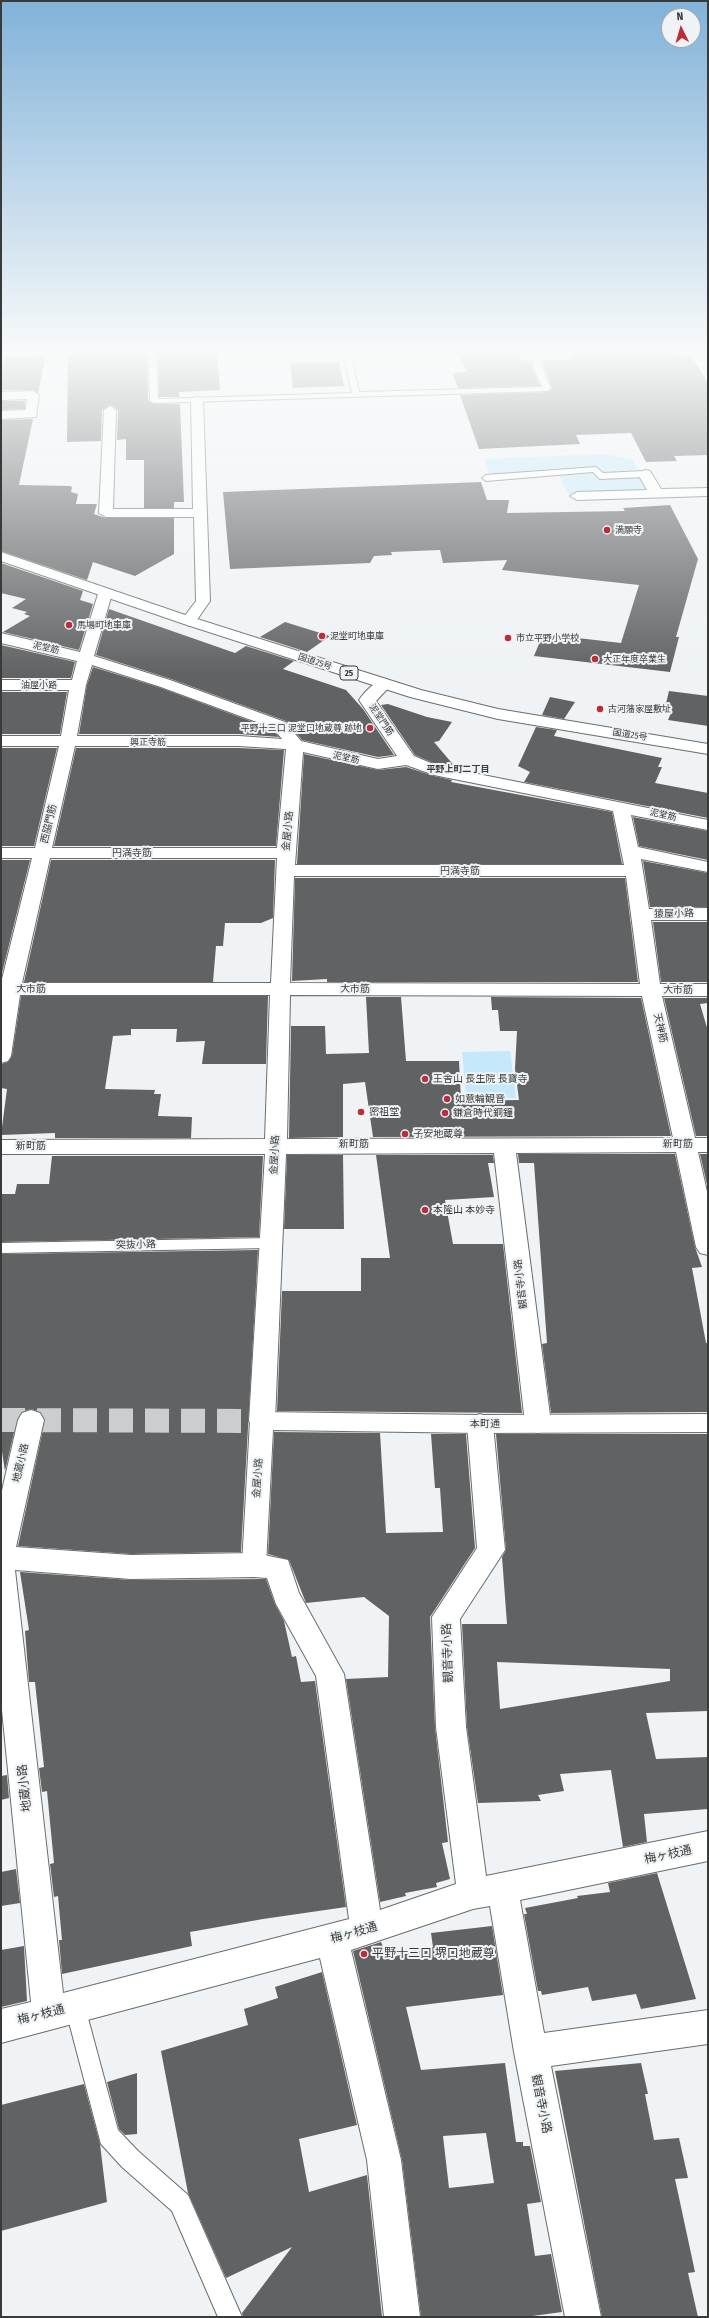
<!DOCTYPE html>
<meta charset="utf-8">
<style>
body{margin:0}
#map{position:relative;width:709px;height:2318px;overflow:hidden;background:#eff3f5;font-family:"Fira Sans Condensed",sans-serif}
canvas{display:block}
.frame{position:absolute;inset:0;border:2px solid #393b3b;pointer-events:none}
.north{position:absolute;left:661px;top:8px;width:40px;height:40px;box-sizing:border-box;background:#eff3f5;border:1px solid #a6a9ab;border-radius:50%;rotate:355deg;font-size:11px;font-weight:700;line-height:16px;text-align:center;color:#393b3b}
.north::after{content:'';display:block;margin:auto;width:14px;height:18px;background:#bc2c39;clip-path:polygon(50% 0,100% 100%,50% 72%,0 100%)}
</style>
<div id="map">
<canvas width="709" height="2318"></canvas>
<div class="frame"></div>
<div class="north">N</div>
</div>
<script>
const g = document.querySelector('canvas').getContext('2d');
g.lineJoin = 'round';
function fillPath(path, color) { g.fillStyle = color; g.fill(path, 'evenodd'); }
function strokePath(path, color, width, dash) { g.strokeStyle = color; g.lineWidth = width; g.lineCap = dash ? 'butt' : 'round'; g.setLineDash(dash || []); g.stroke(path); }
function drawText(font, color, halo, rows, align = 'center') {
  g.font = font + ' "Fira Sans Condensed","Noto Sans JP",sans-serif'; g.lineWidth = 4; g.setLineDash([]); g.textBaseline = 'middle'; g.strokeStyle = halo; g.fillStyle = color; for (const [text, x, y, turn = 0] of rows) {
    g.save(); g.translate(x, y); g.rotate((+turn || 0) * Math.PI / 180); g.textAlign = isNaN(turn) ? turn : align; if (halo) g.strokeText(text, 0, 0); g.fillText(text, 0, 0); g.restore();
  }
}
fillPath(new Path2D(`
 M 602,454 L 632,459 L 650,492 L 568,494 L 559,475 L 491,479 L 485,459 Z
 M 510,1051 L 516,1098 L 479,1098 L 482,1134 L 467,1107 L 462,1052 Z`), '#c5e8fa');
fillPath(new Path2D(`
 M 147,350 L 148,401 L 154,404 L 180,404 L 184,502 L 174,502 L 174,508 L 144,508 L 144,460 L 126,460 L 126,439 L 117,440 L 118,410 L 111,405 L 102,410 L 101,441 L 67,442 L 68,352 Z
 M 158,350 L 217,350 L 220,390 L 179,392 L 179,397 L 159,397 Z
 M 456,350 L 518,350 L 522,361 L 530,361 L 540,386 L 458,388 L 452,373 L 467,372 Z
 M 659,352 L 661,354 L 691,356 L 708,383 L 708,455 L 674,456 L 677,461 L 646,462 L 631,433 L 576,435 L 580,444 L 479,449 L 460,395 L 548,392 L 552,388 L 541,360 L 573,359 L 571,355 Z
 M 46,356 L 38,393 L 33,390 L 1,390 L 1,371 L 5,357 Z
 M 339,362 L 344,386 L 293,388 L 290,363 Z
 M 1,401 L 25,401 L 25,409 L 1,410 Z
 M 33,419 L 19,485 L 70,486 L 72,487 L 71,492 L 78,494 L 76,504 L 97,504 L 94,514 L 106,518 L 174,518 L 174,554 L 135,576 L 93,562 L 87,580 L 1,551 L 1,420 Z
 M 481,482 L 487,500 L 509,500 L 507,513 L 625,511 L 623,508 L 670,505 L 698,559 L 676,637 L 679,637 L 670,672 L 534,656 L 543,634 L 621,643 L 639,585 L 502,570 L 507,560 L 443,563 L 440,550 L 391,552 L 392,555 L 374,556 L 370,563 L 230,569 L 223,492 Z
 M 1,563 L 83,591 L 80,600 L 93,604 L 79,650 L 3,632 L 30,616 L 24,614 L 27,612 L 12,608 L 26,599 L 1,593 Z
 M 109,609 L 235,653 L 246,646 L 294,661 L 283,669 L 346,690 L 363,709 L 394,755 L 378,757 L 302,740 L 286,721 L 171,679 L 96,655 Z
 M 285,622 L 330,636 L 307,652 L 260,637 Z
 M 1,645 L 75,662 L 71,678 L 1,678 Z
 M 93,667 L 158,687 L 272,729 L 279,737 L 239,734 L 79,734 L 87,685 Z
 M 669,691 L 708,696 L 708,726 L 668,720 L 671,713 L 664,712 Z
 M 1,692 L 67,692 L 60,734 L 1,734 Z
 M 550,697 L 575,702 L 564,719 L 542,715 Z
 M 388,704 L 427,717 L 452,722 L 439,741 L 434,742 L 456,768 L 438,765 L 415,755 L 381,705 Z
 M 536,727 L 557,730 L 554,736 L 662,758 L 658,767 L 662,767 L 655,783 L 708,793 L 708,818 L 524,782 L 530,772 L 518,766 Z
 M 1,748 L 57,748 L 34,846 L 1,846 Z
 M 76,748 L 239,748 L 284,750 L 276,846 L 54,846 Z
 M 304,754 L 378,770 L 406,767 L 434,776 L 452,780 L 451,782 L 612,812 L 622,864 L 297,864 Z
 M 633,817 L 708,831 L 708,860 L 639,846 Z
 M 1,860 L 30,860 L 1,977 Z
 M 51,860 L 275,860 L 273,918 L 261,923 L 225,923 L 223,946 L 216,946 L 213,982 L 24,982 Z
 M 643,861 L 708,873 L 708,907 L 650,907 Z
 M 295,878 L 625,878 L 638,982 L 327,982 L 327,979 L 292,981 Z
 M 653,922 L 708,922 L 708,982 L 661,982 Z
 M 21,996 L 268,996 L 266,1064 L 202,1064 L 205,1041 L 176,1042 L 177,1029 L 131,1029 L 131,1035 L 113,1036 L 105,1089 L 155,1090 L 154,1094 L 161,1094 L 158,1116 L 192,1117 L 191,1138 L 55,1138 L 55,1133 L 1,1135 L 7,1089 L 1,1088 L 1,1064 L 8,1062 L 12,1056 Z
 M 366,997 L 401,997 L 406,1061 L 459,1061 L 461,1101 L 519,1100 L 515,1069 L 517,1031 L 500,1031 L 498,1010 L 492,1010 L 491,997 L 641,998 L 671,1136 L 373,1137 L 365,1082 L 343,1084 L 343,1137 L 289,1138 L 291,1026 L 325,1026 L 326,1054 L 369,1053 Z
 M 664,998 L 708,998 L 708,1003 L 700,1004 L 708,1031 L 708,1136 L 696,1136 Z
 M 518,1154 L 675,1154 L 695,1247 L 702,1267 L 692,1268 L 706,1343 L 708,1343 L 708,1412 L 551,1413 L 542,1344 L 547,1343 L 534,1163 L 519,1163 Z
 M 700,1154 L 708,1154 L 708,1189 Z
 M 287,1155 L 343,1155 L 344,1229 L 284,1229 Z
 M 376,1155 L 493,1155 L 494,1163 L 488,1163 L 494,1197 L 445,1200 L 453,1244 L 503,1244 L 522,1413 L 277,1411 L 282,1291 L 361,1291 L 361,1258 L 390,1258 Z
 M 52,1156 L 263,1156 L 259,1237 L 1,1242 L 1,1194 L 15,1194 L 17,1184 L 49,1184 Z
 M 258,1250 L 241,1552 L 131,1554 L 18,1546 L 45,1420 L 41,1412 L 31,1409 L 21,1412 L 17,1420 L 5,1471 L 1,1445 L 1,1254 Z
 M 274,1432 L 380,1433 L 386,1533 L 443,1532 L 440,1488 L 435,1488 L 431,1434 L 466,1434 L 475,1548 L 430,1617 L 435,1727 L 448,1842 L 442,1843 L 450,1879 L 436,1883 L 437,1887 L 405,1893 L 406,1896 L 380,1902 L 346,1679 L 388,1677 L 389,1616 L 364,1597 L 306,1603 L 289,1560 L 268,1554 Z
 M 496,1434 L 708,1434 L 708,1711 L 646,1713 L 656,1759 L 708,1757 L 708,1809 L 644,1814 L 647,1842 L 623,1847 L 611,1770 L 560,1774 L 564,1791 L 538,1795 L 541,1801 L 478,1803 L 467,1727 L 462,1624 L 507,1624 L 502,1557 L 506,1550 ZM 497,1662 L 670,1669 L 670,1681 L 500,1709 Z
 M 20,1572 L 131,1580 L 266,1579 L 275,1604 L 284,1621 L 292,1657 L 296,1656 L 301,1682 L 315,1681 L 346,1907 L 263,1919 L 190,1932 L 192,1946 L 62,1974 L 59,1940 L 62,1940 L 58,1896 L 54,1897 L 50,1864 L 54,1863 L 47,1791 L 42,1792 L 39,1768 L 44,1767 L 35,1682 L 29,1682 L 25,1631 L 29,1630 Z
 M 7,1775 L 9,1798 L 1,1800 L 1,1776 Z
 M 16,1869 L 20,1903 L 1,1906 L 1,1872 Z
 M 657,1873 L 696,1999 L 641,2009 L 636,1994 L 592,2001 L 588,1987 L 542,1995 L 541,1991 L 538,1991 L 524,1914 L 527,1914 L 525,1908 L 578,1898 L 577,1896 L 610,1892 L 608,1883 Z
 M 492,1926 L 503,1995 L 406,2007 L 421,2070 L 505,2063 L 516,2142 L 523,2142 L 523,2146 L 530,2146 L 541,2202 L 527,2204 L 535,2256 L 551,2254 L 562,2312 L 525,2317 L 421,2317 L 402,2160 L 353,1951 L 381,1942 L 388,1958 L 433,1947 L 431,1933 ZM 486,2133 L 494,2183 L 449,2188 L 443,2136 Z
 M 24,1946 L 27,2001 L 1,2007 L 1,1950 Z
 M 322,1972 L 357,2125 L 299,2139 L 309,2192 L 367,2175 L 382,2317 L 243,2317 L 242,2313 L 292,2247 L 226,2278 L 188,2193 L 161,2051 L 248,2025 L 244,2009 L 278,1998 L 275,1987 Z
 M 641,2063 L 648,2094 L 645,2094 L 654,2140 L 679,2138 L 688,2178 L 675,2179 L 695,2272 L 688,2273 L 698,2317 L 602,2317 L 555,2071 Z
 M 137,2073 L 137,2134 L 125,2135 L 119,2129 L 107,2082 Z
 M 84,2084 L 100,2144 L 107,2202 L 1,2231 L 1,2105 Z`), '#606264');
strokePath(new Path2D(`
 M 1,1420 L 262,1421`), '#cbced0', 24, [24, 12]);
const service = new Path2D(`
 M 148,350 L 156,350 L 158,399 L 352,393 L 342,350 L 350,350 L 359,392 L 542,387 L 527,350 L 535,350 L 551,389 L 547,391 L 154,403 L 150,401 Z
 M 596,467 L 603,473 L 645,471 L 649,474 L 645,477 L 600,479 L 593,472 L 486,481 L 482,478 L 486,475 Z
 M 270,1238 L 275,1239 L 277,1243 L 275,1247 L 270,1248 L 1,1253 L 1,1243 Z
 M 75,1997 L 82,2000 L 85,2007 L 118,2130 L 138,2151 L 188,2195 L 242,2317 L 218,2317 L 172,2211 L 122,2167 L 101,2144 L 65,2007 L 68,2000 Z`);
const pedestrian = new Path2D(`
 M 262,1412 L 480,1415 L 708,1414 L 708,1432 L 480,1433 L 273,1430 L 266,1565 L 263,1572 L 254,1575 L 245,1572 L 242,1565 L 250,1421 L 254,1415 Z`);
const minor = new Path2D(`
 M 33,391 L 39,395 L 36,417 L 1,419 L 1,411 L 26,410 L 27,399 L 1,400 L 1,392 Z
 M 197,396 L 203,400 L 210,601 L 194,624 L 189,626 L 181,621 L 196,601 L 194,517 L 106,517 L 99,513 L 104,410 L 110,406 L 116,410 L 113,509 L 193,509 L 191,400 Z
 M 645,470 L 650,471 L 661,489 L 708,488 L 708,496 L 577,500 L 570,496 L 577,492 L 647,490 L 638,474 Z
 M 105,590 L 112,594 L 94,656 L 170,680 L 285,722 L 301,741 L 378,759 L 397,756 L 359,700 C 366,690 377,678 390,681 L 392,684 L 376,701 L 414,756 L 438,766 L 708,820 L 708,830 L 631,815 L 638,847 L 708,862 L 708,872 L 641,859 L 649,909 L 708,908 L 708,920 L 651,920 L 660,984 L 708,984 L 708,996 L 662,996 L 695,1138 L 708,1138 L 708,1152 L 698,1152 L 708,1196 L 708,1255 L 700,1253 L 696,1247 L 676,1152 L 516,1153 L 551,1423 L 547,1430 L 538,1433 L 529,1430 L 525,1423 L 494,1153 L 286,1154 L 275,1421 L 271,1428 L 262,1431 L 253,1428 L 249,1421 L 265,1154 L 1,1154 L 1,1140 L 265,1139 L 270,995 L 20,995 L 11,1056 L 8,1061 L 1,1063 L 1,983 L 32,858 L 1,858 L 1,848 L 35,848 L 59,746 L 1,746 L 1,736 L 61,736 L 69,690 L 1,690 L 1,680 L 72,680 L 77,661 L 1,643 L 1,633 L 80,652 L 98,594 ZM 92,665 L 158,686 L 273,728 L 282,739 L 239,736 L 77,736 L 86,685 ZM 75,746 L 239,746 L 286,749 L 277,848 L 52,848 ZM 303,752 L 378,769 L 406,765 L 434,775 L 613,811 L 624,865 L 295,865 ZM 50,858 L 277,858 L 271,983 L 22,983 ZM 294,876 L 626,876 L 640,984 L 290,983 ZM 290,995 L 642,996 L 673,1138 L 287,1139 Z
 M 31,1410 L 40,1413 L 44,1420 L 16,1547 L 131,1555 L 254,1553 L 288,1560 L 299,1593 L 344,1674 L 380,1910 L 456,1884 L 436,1727 L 432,1617 L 477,1548 L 467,1424 L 471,1417 L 480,1414 L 489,1417 L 493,1424 L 505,1550 L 460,1619 L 466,1727 L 486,1876 L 708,1831 L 708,1861 L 520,1900 L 544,2033 L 708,2010 L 708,2044 L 551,2066 L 601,2317 L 565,2317 L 514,2052 L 490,1906 L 473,1909 L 351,1950 L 401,2160 L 420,2317 L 384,2317 L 367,2160 L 320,1958 L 1,2043 L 1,2009 L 31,2002 L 1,1700 L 1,1495 L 18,1420 L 22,1413 ZM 15,1570 L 131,1579 L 254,1577 L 267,1578 L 276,1604 L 316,1676 L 349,1919 L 63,1993 Z`);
const trunk = new Path2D(`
 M 1,552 L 194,618 L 421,690 L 498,709 L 708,744 L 708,754 L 498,719 L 410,697 L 184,624 L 1,561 Z`);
strokePath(service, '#6a6d6e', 2);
strokePath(pedestrian, '#6a6d6e', 2);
strokePath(minor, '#6a6d6e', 2);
strokePath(trunk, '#6a6d6e', 2);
fillPath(service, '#fff');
fillPath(pedestrian, '#fff');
fillPath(minor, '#fff');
fillPath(trunk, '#fff');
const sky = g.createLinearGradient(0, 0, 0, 675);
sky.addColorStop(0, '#81b2d9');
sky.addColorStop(0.52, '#f8fafa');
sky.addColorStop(1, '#f8fafa00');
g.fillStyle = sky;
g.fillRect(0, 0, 709, 675);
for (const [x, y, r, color] of [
 [607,530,4,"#bc2c39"],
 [69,625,4,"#bc2c39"],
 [322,636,4,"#bc2c39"],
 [508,638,4,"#bc2c39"],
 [595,659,4,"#bc2c39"],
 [600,709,4,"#bc2c39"],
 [370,728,4,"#bc2c39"],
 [425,1079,4,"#bc2c39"],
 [447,1099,4,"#bc2c39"],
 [361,1112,4,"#bc2c39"],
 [445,1113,4,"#bc2c39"],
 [405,1134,4,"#bc2c39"],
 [425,1210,4,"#bc2c39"],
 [364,1954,4,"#bc2c39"]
]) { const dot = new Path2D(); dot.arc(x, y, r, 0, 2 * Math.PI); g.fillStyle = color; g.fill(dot); strokePath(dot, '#eff3f5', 1.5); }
drawText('9px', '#393b3b', '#eff3f5', [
 ["満願寺",615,530],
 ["馬場町地車庫",77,625],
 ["泥堂町地車庫",330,636],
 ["市立平野小学校",516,638],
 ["大正年度卒業生",603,659],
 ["古河藩家屋敷址",608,709],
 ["平野十三口 泥堂口地蔵尊 跡地",362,728,"right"]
], 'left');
drawText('9px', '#393b3b', '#eff3f5', [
 ["泥堂筋",46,648,13],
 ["国道25号",315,662,18],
 ["油屋小路",39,685],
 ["泥堂門筋",381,720,56],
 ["国道25号",630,735,9],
 ["興正寺筋",148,742],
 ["泥堂筋",346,758,12],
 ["泥堂筋",663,815,12]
]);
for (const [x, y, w] of [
 [349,673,18]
]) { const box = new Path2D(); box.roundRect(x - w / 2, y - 7, w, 14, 3); g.fillStyle = '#eff3f5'; g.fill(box); strokePath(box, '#393b3b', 1); }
drawText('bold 9px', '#393b3b', null, [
 ["25",349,673]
]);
drawText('bold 9px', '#3a3d3e', '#eff3f5', [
 ["平野上町二丁目",458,769]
]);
drawText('10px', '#393b3b', '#eff3f5', [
 ["西脇門筋",49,824,-77],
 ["金屋小路",288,831,-85],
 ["円満寺筋",132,853],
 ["円満寺筋",460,871],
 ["猿屋小路",674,914,-1],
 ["大市筋",31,989],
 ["大市筋",355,989],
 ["大市筋",678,990],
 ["天神筋",660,1028,77],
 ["新町筋",354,1144],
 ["新町筋",678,1144],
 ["新町筋",31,1146],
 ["金屋小路",275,1155,-87],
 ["突抜小路",136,1245,-1],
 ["観音寺小路",521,1284,-97],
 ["本町通",485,1424],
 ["地蔵小路",21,1463,-77],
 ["金屋小路",258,1478,-86]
]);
drawText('10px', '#393b3b', '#eff3f5', [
 ["王舎山 長生院 長寶寺",433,1079],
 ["如意輪観音",455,1099],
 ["密祖堂",369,1112],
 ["鎌倉時代銅鐘",453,1113],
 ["子安地蔵尊",413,1134],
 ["本隆山 本妙寺",433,1210]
], 'left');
drawText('12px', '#393b3b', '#eff3f5', [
 ["観音寺小路",448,1653,-92],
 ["地蔵小路",25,1788,-96],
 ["梅ヶ枝通",668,1855,-12],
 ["梅ヶ枝通",354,1933,-16],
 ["梅ヶ枝通",41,2015,-14],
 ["観音寺小路",541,2104,79]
]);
drawText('12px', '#393b3b', '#eff3f5', [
 ["平野十三口 堺口地蔵尊",372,1954]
], 'left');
</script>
